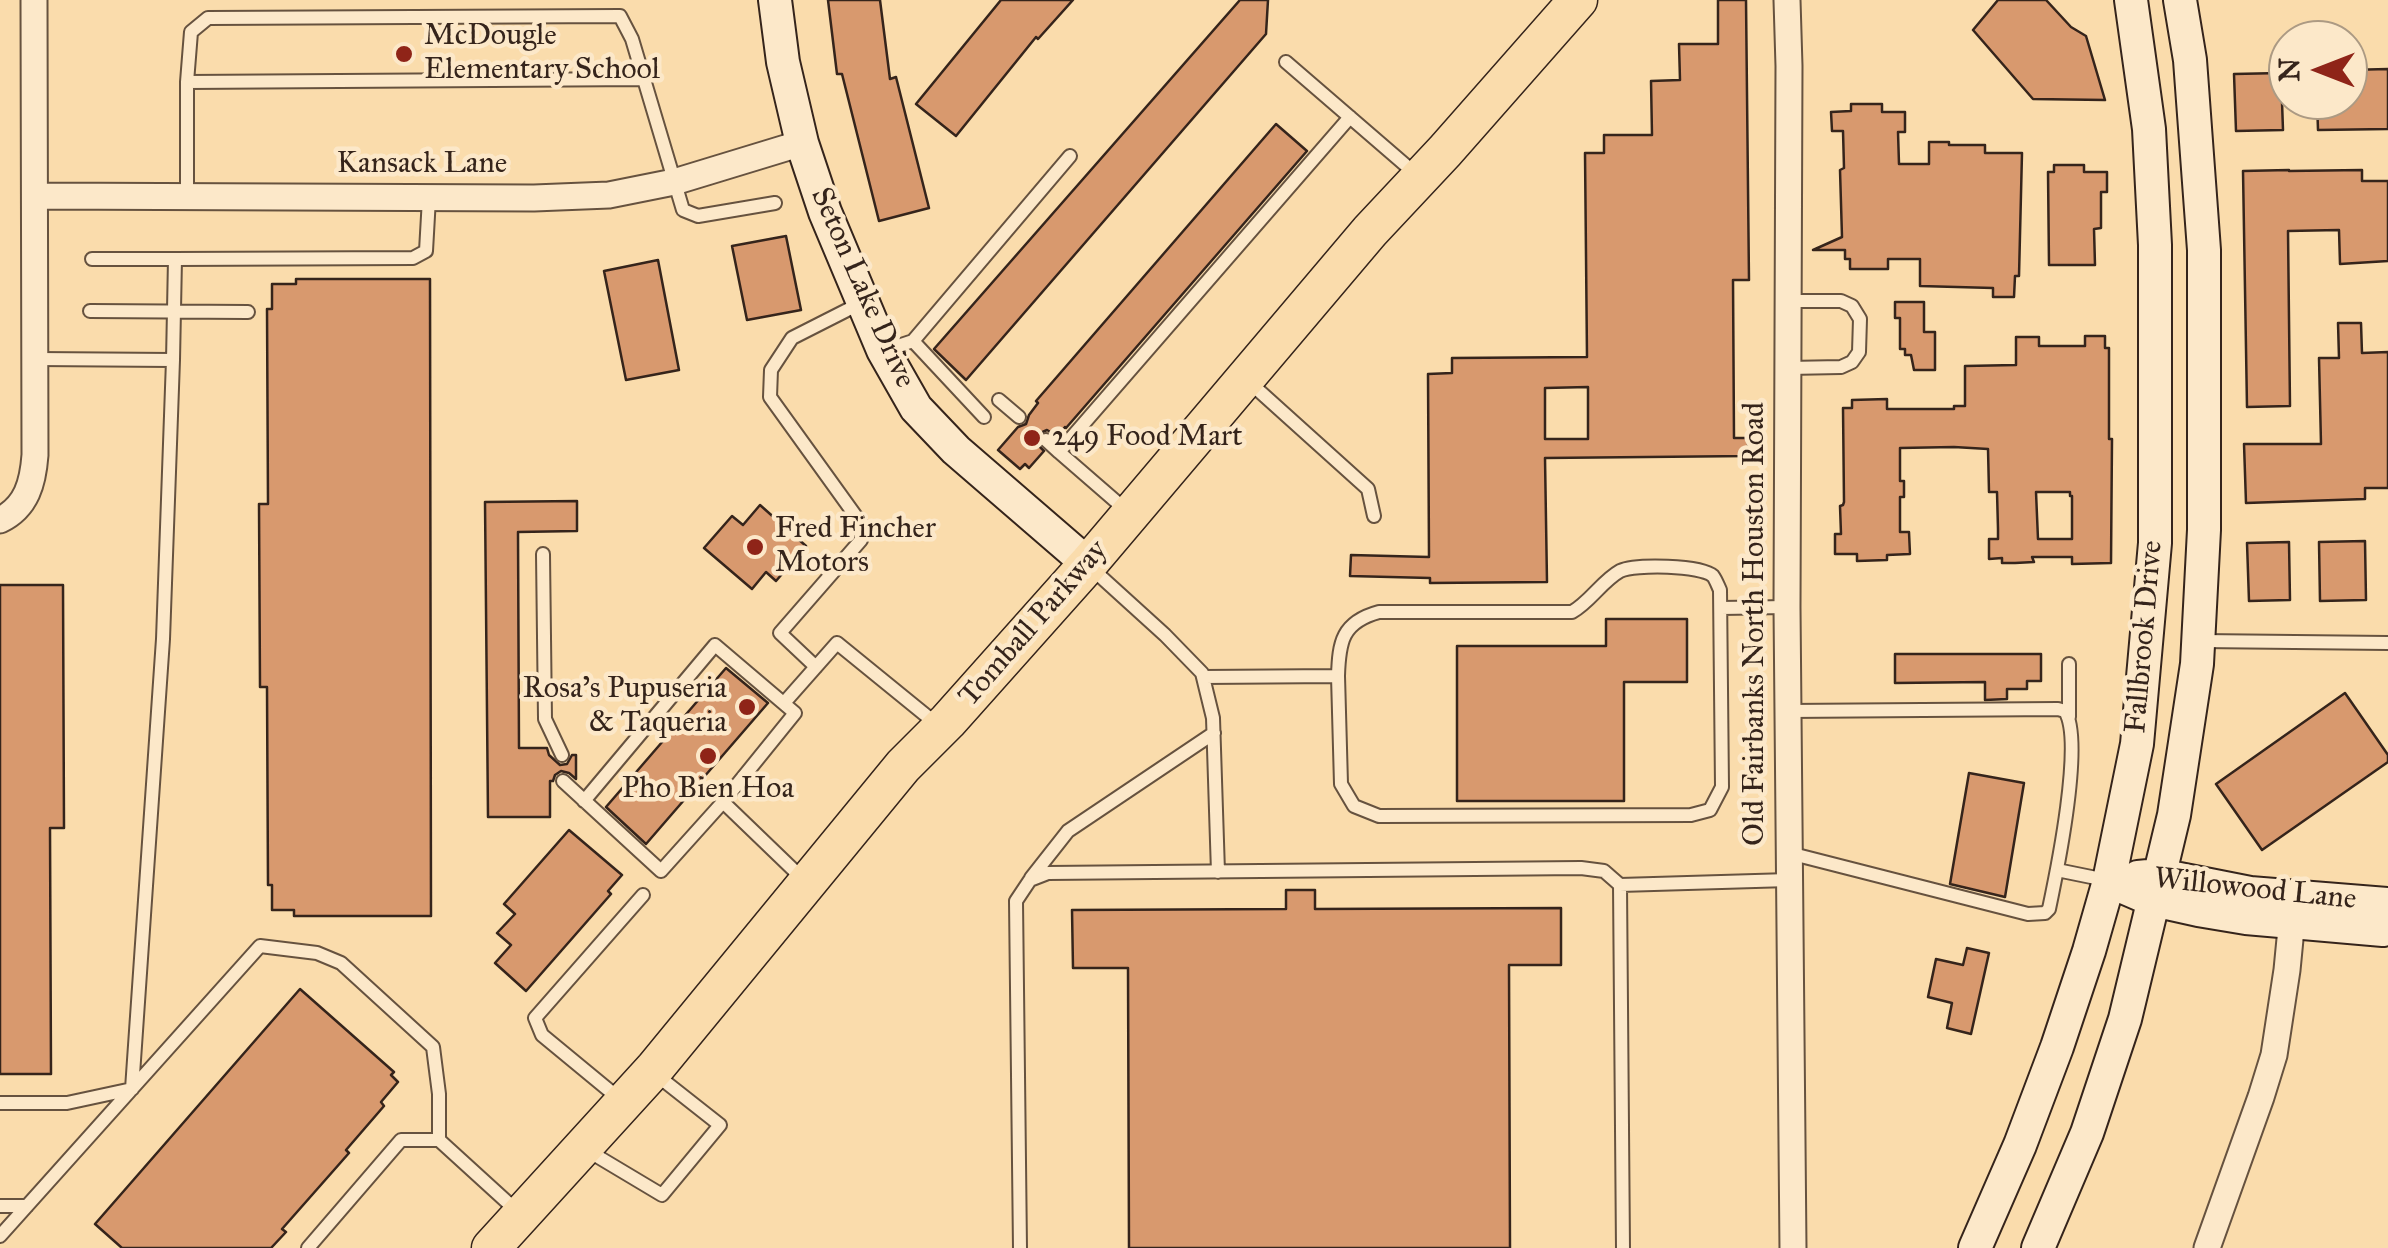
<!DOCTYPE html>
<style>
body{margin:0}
#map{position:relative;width:2388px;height:1248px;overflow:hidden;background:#fadcac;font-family:"IM FELL Great Primer",serif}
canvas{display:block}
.north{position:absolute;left:2268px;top:20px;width:100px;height:100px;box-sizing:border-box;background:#fce8c9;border:2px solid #ac9a83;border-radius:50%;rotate:270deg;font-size:28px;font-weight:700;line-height:40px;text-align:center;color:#35241b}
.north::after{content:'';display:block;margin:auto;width:35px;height:45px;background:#8f2418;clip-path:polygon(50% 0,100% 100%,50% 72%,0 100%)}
</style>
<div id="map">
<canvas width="2388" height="1248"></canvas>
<div class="north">N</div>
</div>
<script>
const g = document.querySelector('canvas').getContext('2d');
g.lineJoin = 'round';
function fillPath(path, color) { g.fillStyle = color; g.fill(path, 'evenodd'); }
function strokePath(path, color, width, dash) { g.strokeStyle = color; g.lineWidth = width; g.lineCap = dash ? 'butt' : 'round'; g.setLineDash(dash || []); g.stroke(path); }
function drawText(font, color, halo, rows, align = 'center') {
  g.font = font + ' "IM FELL Great Primer",serif'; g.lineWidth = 9; g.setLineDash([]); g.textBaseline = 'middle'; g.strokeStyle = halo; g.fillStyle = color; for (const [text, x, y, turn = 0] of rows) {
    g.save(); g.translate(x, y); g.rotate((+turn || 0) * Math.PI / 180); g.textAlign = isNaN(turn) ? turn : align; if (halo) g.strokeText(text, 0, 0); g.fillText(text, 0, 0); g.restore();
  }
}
const building = new Path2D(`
 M 828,0 L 880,0 L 890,79 L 896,77 L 929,208 L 879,221 L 842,74 L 837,74 Z
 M 1001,0 L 1073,0 L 1038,39 L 1036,37 L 956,136 L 916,104 Z
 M 1240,0 L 1268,0 L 1266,34 L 966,380 L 934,349 Z
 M 1718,0 L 1746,0 L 1749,280 L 1733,280 L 1734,438 L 1748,438 L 1748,456 L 1545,458 L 1547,582 L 1430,583 L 1430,578 L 1350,576 L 1351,555 L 1429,557 L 1428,374 L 1452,373 L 1452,358 L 1587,357 L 1585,153 L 1604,153 L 1604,135 L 1652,135 L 1651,81 L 1680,80 L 1679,44 L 1718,44 ZM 1588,387 L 1588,439 L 1545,439 L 1545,388 Z
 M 1998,0 L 2046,0 L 2071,27 L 2086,36 L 2105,100 L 2033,99 L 1973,30 Z
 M 2388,69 L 2388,129 L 2318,130 L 2317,100 L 2348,100 L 2348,70 Z
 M 2281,73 L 2283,130 L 2236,131 L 2234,74 Z
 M 1851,104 L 1882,104 L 1882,112 L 1905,112 L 1905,132 L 1898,132 L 1899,164 L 1929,164 L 1929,142 L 1949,142 L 1949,145 L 1985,145 L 1985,153 L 2022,153 L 2019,276 L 2015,276 L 2014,297 L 1993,297 L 1993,288 L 1920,286 L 1920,259 L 1888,259 L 1888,269 L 1850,269 L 1850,259 L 1845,259 L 1845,250 L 1813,250 L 1842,237 L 1840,170 L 1844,168 L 1843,131 L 1832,131 L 1831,112 L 1851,111 Z
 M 1276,124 L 1307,151 L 1066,428 L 1065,427 L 1057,436 L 1047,430 L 1038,434 L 1037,444 L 1044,451 L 1029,468 L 1025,464 L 1020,469 L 998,450 L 1018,427 L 1026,424 L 1029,415 L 1038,403 L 1036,401 Z
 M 2054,165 L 2084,165 L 2084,172 L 2107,172 L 2107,192 L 2101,192 L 2101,228 L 2094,229 L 2095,265 L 2049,265 L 2048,172 L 2054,172 Z
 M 2289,170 L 2289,171 L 2362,170 L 2362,181 L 2388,181 L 2388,261 L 2340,264 L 2339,230 L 2288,231 L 2290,406 L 2247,407 L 2243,171 Z
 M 786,236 L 801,310 L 747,320 L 732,246 Z
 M 658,260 L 679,370 L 626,380 L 604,271 Z
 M 296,279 L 430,279 L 431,916 L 294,916 L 294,910 L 272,910 L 272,885 L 268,885 L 267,687 L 260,687 L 259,504 L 268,504 L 267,309 L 272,309 L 272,284 L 296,284 Z
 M 1895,302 L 1924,302 L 1924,332 L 1935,332 L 1935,370 L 1914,370 L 1911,355 L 1905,355 L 1905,349 L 1900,349 L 1900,318 L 1895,318 Z
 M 2338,323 L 2361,323 L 2362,353 L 2388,352 L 2388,488 L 2365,488 L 2365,499 L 2246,503 L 2244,444 L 2321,444 L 2319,358 L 2339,358 Z
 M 2085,336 L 2105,336 L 2105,348 L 2109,348 L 2109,439 L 2112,439 L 2111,563 L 2072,564 L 2072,557 L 2032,557 L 2034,562 L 2015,563 L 2002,563 L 2002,558 L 1989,559 L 1989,539 L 1998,539 L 1998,529 L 1997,492 L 1989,492 L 1988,449 L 1954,447 L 1900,448 L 1900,481 L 1904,481 L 1904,497 L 1900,497 L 1900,532 L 1909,532 L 1910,554 L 1887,555 L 1887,560 L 1857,561 L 1857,554 L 1835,554 L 1835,534 L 1841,534 L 1840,506 L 1843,505 L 1844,502 L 1843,408 L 1852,408 L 1852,400 L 1887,399 L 1887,409 L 1954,409 L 1954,406 L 1965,406 L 1965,366 L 2016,365 L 2016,337 L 2039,337 L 2039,346 L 2085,346 ZM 2036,492 L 2070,492 L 2070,496 L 2072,496 L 2072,539 L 2038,539 Z
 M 577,501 L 577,531 L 518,532 L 519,748 L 547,748 L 549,755 L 560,765 L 567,764 L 572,755 L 576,755 L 576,779 L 569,773 L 561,771 L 555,775 L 553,781 L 550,781 L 550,817 L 488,817 L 485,502 Z
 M 760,505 L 806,546 L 776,581 L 766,572 L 752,589 L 704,548 L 732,516 L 743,525 Z
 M 2365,541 L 2366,600 L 2320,601 L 2319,542 Z
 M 2289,542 L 2290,600 L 2249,601 L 2247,543 Z
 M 0,585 L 63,585 L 64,828 L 50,828 L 51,1074 L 0,1074 Z
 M 1606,619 L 1687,619 L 1687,682 L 1624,682 L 1624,801 L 1457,801 L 1457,646 L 1606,646 Z
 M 1895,654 L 2041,654 L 2041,681 L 2027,681 L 2027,689 L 2007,689 L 2007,699 L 1985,700 L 1985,682 L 1895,683 Z
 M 726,668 L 768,703 L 646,844 L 606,807 Z
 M 2345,693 L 2388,755 L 2388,762 L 2262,850 L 2216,784 Z
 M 1969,773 L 2024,783 L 2005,897 L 1950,884 Z
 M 569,830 L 622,875 L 608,891 L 611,894 L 526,991 L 495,963 L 511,945 L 497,933 L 515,914 L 504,904 Z
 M 1286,890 L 1315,890 L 1315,909 L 1561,908 L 1561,965 L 1509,965 L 1510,1248 L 1129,1248 L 1128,968 L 1073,968 L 1072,910 L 1286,909 Z
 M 1967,948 L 1989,953 L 1971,1034 L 1947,1028 L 1952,1003 L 1928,997 L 1936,959 L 1963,965 Z
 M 300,989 L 394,1072 L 391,1075 L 398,1082 L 381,1102 L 384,1106 L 346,1150 L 349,1153 L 282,1229 L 286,1232 L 271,1248 L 122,1248 L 95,1224 Z`);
fillPath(building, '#d8996e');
strokePath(building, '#35241b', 2.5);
const lane = new Path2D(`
 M 1286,62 L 1417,175
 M 187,82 L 644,79
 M 187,196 L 187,82 L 191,32 L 208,18 L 620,16 L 632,39 L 683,210 L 698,216 L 775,203
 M 92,259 L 175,259
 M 90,311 L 248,312
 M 913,341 L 1070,156
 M 886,350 L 913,341 L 984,417
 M 173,360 L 175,259 L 413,258 L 426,251 L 429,198
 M 1788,368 L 1841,367 L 1852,362 L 1859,352 L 1860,319 L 1852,306 L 1841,301 L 1788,301
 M 1247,380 L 1368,489 L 1374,516
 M 999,400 L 1019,417
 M 1046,440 L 1059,452
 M 1127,511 L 1059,452 L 1350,117
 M 543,554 L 545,719 L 562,755
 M 1089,566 L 1165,635 L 1202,673 L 1213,718 L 1218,872
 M 1721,608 L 1787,607
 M 2201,641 L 2388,643
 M 2069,664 L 2069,717
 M 816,667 L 780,633 L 861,540 L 860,522 L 770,397 L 771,370 L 792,338 L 861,303
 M 1203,677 L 1338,676 L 1341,784 L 1354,806 L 1379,816 L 1691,815 L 1710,810 L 1722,787 L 1720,590 C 1718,586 1716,580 1713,576 C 1701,565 1635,564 1620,571 C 1602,581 1590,602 1572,612 L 1379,612 C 1342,622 1339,642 1338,676
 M 784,703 L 837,643 L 939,726
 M 1788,711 L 2058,709 L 2065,711 C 2084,741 2057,871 2049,909 L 2045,913 L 2028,914 L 1789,853
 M 563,781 L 661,871 L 723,802 L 795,713 L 715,645 L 584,801
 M 723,802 L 805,881
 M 2057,870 L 2106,880
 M 1031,878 L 1068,831 L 1214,733
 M 622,1101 L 542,1035 L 535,1018 L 643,895
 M 0,1103 L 67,1103 L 132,1089 L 163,639 L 173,360 L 36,359
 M 585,1149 L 662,1195 L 720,1125 L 654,1073
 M 0,1206 L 27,1206
 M 0,1236 L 260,946 L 317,953 L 341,963 L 433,1047 L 439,1094 L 439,1140 L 518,1212
 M 308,1248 L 401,1140 L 439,1140
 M 1020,1248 L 1016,901 L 1030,880 L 1048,873 L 1581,868 L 1604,871 L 1620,885
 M 1623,1248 L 1620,885 L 1789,880`);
const street = new Path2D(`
 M 1787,0 L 1789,66 L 1787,607 L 1793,1248
 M 36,196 L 534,198 L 609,195 L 674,182 L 802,143
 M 0,520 C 27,507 33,482 35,455 L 34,0
 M 2207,1248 L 2261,1097 L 2274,1055 L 2287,970 L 2293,908`);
const secondary = new Path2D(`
 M 775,0 L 783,62 L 802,143 L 825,212 L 883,350 L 916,408 L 956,450 L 1088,564
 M 2138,877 L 2159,875 L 2250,893 L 2388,904
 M 2109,881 L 2153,900 L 2198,910 L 2246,918 L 2383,930 L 2388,929
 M 1975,1248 L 2020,1145 L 2057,1047 L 2089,951 L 2109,881 L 2137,744 L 2155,543 L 2155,245 L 2149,129 L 2131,0
 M 2038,1248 L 2087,1133 L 2125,1019 L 2174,815 L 2197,664 L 2204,530 L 2204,250 L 2190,60 L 2180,0`);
const primary = new Path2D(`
 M 491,1248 L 655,1068 L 903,766 L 948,721 L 1088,564 L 1370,231 L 1445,151 L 1578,0`);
strokePath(lane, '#66523f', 16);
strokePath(street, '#66523f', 29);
strokePath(secondary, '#35241b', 36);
strokePath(primary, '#35241b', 41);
strokePath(lane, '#fce8c9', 12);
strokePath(street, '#fce8c9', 25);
strokePath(secondary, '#fce8c9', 32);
strokePath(primary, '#fadcac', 38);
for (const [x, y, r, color] of [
 [404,54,10,"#8f2418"],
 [1032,438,10,"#8f2418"],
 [755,547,10,"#8f2418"],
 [747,707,10,"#8f2418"],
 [708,756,10,"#8f2418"]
]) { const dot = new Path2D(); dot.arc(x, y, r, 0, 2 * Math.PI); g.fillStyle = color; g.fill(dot); strokePath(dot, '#fce8c9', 4); }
drawText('30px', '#35241b', '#fce8c9', [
 ["McDougle",424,37],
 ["Elementary School",424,71],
 ["249 Food Mart",1052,438],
 ["Fred Fincher",775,530],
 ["Motors",775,564],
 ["Rosa's Pupuseria",727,690,"right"],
 ["& Taqueria",727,724,"right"],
 ["Pho Bien Hoa",708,790,"center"]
], 'left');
drawText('30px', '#35241b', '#fce8c9', [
 ["Kansack Lane",422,165],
 ["Seton Lake Drive",862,288,66],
 ["Tomball Parkway",1034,624,-49],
 ["Old Fairbanks North Houston Road",1756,624,-90],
 ["Fallbrook Drive",2145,637,-85],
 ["Willowood Lane",2255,890,6]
]);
</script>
